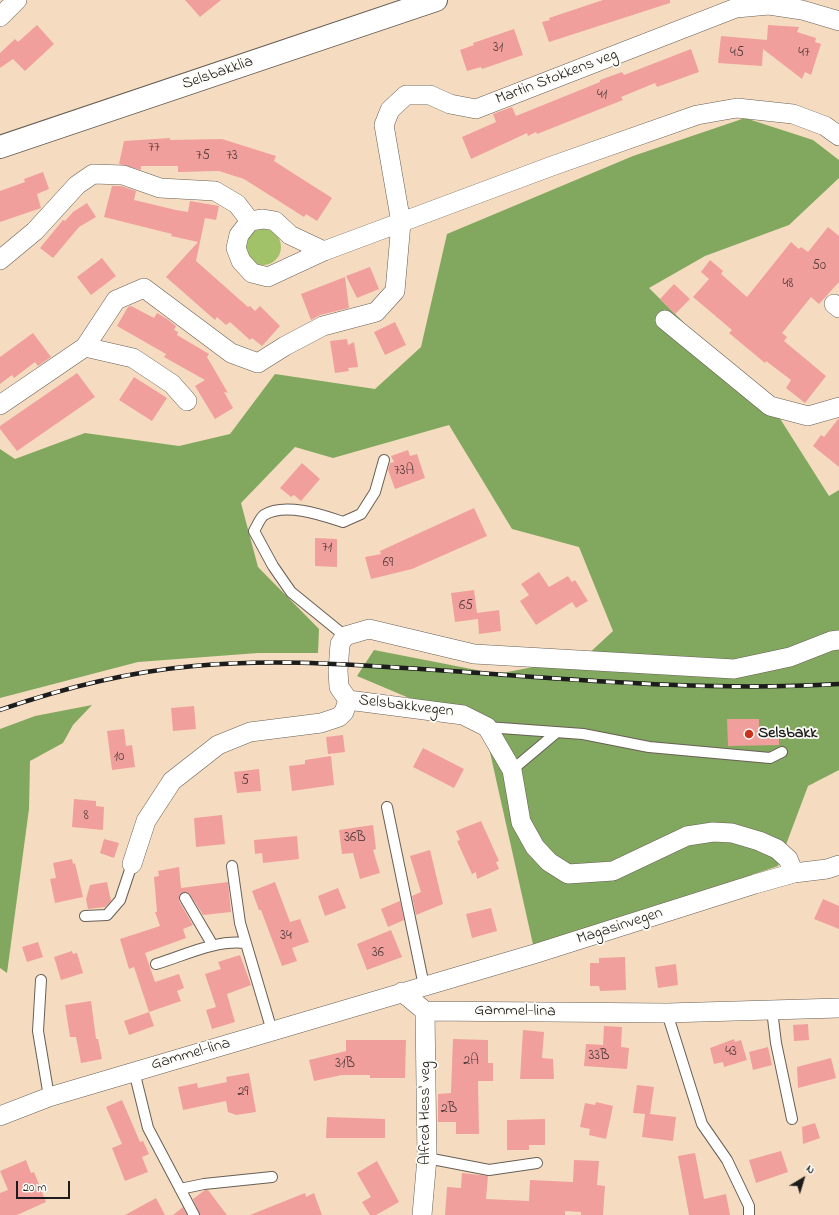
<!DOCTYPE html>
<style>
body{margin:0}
#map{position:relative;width:839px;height:1215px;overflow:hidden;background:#f5dcc0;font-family:"Indie Flower",sans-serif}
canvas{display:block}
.north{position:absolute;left:783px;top:1159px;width:40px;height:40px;-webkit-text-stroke:3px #fdfcf7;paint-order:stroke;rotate:38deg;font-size:11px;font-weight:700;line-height:16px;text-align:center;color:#1c1c1c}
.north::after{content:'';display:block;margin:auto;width:14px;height:18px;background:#1c1c1c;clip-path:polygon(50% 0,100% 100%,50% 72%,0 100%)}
.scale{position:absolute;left:16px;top:1181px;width:54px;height:18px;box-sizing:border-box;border:2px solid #1c1c1c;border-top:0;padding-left:5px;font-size:12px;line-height:14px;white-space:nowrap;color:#1c1c1c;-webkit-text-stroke:3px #fdfcf7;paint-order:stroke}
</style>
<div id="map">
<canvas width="839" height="1215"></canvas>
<div class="north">N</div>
<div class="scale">20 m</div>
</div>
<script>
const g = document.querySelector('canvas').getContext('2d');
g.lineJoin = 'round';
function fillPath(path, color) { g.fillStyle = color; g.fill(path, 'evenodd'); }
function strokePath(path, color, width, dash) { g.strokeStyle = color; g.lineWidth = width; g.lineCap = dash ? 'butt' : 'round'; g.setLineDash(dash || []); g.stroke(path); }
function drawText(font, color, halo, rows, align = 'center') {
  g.font = font + ' "Indie Flower",sans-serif'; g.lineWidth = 3.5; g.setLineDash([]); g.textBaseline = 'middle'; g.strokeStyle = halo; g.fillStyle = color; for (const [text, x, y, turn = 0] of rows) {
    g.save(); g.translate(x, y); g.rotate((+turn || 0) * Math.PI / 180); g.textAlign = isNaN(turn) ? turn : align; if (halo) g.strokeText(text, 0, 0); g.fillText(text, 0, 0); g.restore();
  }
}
fillPath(new Path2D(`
 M245 247a18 18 0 1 1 36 0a18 18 0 1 1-36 0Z`), '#a2c26a');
fillPath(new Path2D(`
 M 745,118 L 813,140 L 839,160 L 839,178 L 789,225 L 705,256 L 649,288 L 779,417 L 829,496 L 839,490 L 839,770 L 808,786 L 778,866 L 534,949 L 485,730 L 357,676 L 374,650 L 497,674 L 585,657 L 613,631 L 579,547 L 512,529 L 449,425 L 333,458 L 295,447 L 241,503 L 258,567 L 319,629 L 318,653 L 258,653 L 138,662 L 0,698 L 0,449 L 15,459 L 85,433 L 179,446 L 230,434 L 275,374 L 375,389 L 421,347 L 447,234 L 633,156 Z
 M 92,705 L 73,725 L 63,743 L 30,761 L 29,809 L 7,973 L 0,968 L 0,729 L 35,716 Z`), '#81a85e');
fillPath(new Path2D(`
 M 185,0 L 221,0 L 200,17 Z
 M 603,0 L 670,0 L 670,3 L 549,42 L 542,22 L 550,20 L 549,18 Z
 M 37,25 L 54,44 L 25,71 L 13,59 L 0,68 L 0,53 L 15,39 L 18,42 Z
 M 768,25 L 799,27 L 797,32 L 816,38 L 815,42 L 821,44 L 811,75 L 805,72 L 802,79 L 763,49 L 762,66 L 718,63 L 721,36 L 767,40 Z
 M 514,29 L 523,55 L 482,69 L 481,67 L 467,71 L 460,50 L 474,45 L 473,43 Z
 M 691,49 L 699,72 L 657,87 L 655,83 L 621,97 L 623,100 L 537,134 L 536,132 L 528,136 L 527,133 L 471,159 L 462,137 L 496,122 L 493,114 L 512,107 L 516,116 L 600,82 L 600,80 L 622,72 L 624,75 Z
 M 170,138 L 170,140 L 222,139 L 276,156 L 274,161 L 332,198 L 317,221 L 306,214 L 304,217 L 244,179 L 219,171 L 178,172 L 178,166 L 141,166 L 141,170 L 119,164 L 124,141 Z
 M 43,172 L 49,189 L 37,194 L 41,208 L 0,222 L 0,191 L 25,182 L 24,179 Z
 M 112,186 L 121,186 L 136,191 L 134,200 L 176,210 L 188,212 L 190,201 L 219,206 L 216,220 L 205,218 L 196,261 L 248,307 L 250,306 L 255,311 L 260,306 L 280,326 L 262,346 L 252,338 L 250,340 L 230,322 L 226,325 L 217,317 L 215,320 L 166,277 L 198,242 L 171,236 L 172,234 L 104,217 Z
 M 87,203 L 96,217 L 79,227 L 53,258 L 40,248 L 63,220 L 65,221 L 73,212 Z
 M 828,227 L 839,236 L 839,282 L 819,304 L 811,297 L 782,333 L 787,337 L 784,341 L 826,376 L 805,403 L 786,388 L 791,380 L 766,361 L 765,363 L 729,333 L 732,330 L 693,297 L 709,279 L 701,272 L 710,260 L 723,271 L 721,274 L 747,297 L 791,242 L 799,249 L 801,247 L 808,252 Z
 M 102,258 L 116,276 L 91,295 L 77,277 Z
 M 370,267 L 379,289 L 357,298 L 346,276 Z
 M 345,277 L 349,308 L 320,315 L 311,320 L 301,294 Z
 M 674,284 L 690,299 L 675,314 L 660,299 Z
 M 131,306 L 154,318 L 157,313 L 167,319 L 176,326 L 174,330 L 178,332 L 177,335 L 209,354 L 207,357 L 228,393 L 224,392 L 233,408 L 215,419 L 195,386 L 205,380 L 164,357 L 166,354 L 117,326 L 128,307 Z
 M 395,322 L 406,345 L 385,355 L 374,332 Z
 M 33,333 L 51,357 L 38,366 L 35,362 L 14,378 L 12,375 L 0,384 L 0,357 Z
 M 347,339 L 348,345 L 354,342 L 358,367 L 348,368 L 349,371 L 335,373 L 330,341 Z
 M 77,373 L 95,397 L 17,451 L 0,429 L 0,426 Z
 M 134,377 L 167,398 L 152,421 L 119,400 Z
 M 839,418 L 839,467 L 813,446 L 821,435 L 824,437 Z
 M 408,450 L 410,456 L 417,454 L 425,478 L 395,489 L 388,470 L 390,463 L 394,462 L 391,456 Z
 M 302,463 L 320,479 L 301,501 L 294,495 L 291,497 L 280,488 Z
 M 474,508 L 487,536 L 412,569 L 371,579 L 365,557 L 381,554 L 380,551 Z
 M 315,538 L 337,539 L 337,567 L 315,566 Z
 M 539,572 L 549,587 L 568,576 L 572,582 L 575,580 L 588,601 L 576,608 L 572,602 L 536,625 L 520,601 L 529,595 L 521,584 Z
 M 474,590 L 477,613 L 499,610 L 501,631 L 479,634 L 478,619 L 455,622 L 451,593 Z
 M 194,706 L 196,729 L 173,731 L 171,708 Z
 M 727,719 L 759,719 L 759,731 L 779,730 L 779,745 L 728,746 Z
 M 124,729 L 126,746 L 132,745 L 135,767 L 112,770 L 107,731 Z
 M 343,735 L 345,752 L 328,754 L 326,737 Z
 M 423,748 L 464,769 L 454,788 L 413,767 Z
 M 331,756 L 334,785 L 292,791 L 289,766 L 305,764 L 305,760 Z
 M 259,769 L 261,791 L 237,793 L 234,772 Z
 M 74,799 L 96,801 L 96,806 L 104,807 L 103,830 L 72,827 Z
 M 222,815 L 225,844 L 196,847 L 194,818 Z
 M 481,821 L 499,861 L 496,862 L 499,869 L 477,879 L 476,872 L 472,874 L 457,841 L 460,840 L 456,831 Z
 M 373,825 L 376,849 L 373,850 L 380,873 L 360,879 L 353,853 L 342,854 L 339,830 Z
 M 297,836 L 299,859 L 263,863 L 262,853 L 255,854 L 254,840 Z
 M 104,839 L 119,843 L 114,858 L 100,853 Z
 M 430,850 L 443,904 L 416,915 L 412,896 L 421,892 L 410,856 Z
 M 72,859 L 73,864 L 75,863 L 83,897 L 55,903 L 50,879 L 56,878 L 53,863 Z
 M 179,867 L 181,888 L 228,882 L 231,912 L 203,915 L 189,893 L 185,892 L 180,894 L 179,901 L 193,925 L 183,929 L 186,938 L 145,953 L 155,982 L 179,974 L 184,988 L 177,991 L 181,1001 L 149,1012 L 134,967 L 129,969 L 120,939 L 160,926 L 155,912 L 157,912 L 154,877 L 159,876 L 158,871 Z
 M 107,882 L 111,901 L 105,907 L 88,909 L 86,899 L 90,885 Z
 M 275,882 L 290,922 L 300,919 L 309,942 L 292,948 L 297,961 L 282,966 L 261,910 L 259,910 L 252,891 Z
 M 338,888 L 346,908 L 325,916 L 318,896 Z
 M 823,899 L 839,906 L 839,929 L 814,919 Z
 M 400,901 L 404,920 L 388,927 L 381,909 Z
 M 491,908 L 497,931 L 472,938 L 466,914 Z
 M 391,930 L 402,957 L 367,970 L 357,944 Z
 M 38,942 L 43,957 L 27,962 L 22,947 Z
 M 72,951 L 73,954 L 77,953 L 83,973 L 61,980 L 54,957 Z
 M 240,955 L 251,985 L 227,994 L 235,1022 L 212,1029 L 206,1010 L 216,1007 L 205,974 L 221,969 L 218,962 Z
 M 625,957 L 626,990 L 600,991 L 599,986 L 590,986 L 590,963 L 599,963 L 599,958 Z
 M 676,964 L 678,985 L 658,988 L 655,967 Z
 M 91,1001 L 96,1039 L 98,1039 L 102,1059 L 81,1063 L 76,1037 L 70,1037 L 65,1005 Z
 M 149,1012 L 154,1026 L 129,1035 L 124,1021 Z
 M 808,1024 L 809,1040 L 794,1041 L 793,1025 Z
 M 604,1026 L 622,1027 L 621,1047 L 629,1048 L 627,1069 L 584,1066 L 586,1044 L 603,1045 Z
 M 523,1030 L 544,1032 L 542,1058 L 553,1059 L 554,1079 L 520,1079 Z
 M 453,1039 L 488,1040 L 488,1063 L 493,1063 L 493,1081 L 478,1081 L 479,1134 L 456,1134 L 456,1122 L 438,1122 L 438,1094 L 451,1093 Z
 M 734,1039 L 735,1042 L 741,1040 L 747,1060 L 724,1067 L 723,1062 L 714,1064 L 710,1048 Z
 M 346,1040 L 406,1040 L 405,1078 L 370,1078 L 370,1075 L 342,1075 L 314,1081 L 309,1060 L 346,1051 Z
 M 768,1047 L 772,1065 L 753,1070 L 749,1052 Z
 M 831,1058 L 836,1078 L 798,1088 L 797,1067 Z
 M 249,1073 L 256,1112 L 236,1115 L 228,1112 L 226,1101 L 183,1110 L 178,1087 L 197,1083 L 198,1088 L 227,1082 L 226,1077 Z
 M 637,1085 L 654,1087 L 650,1114 L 676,1117 L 673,1141 L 642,1137 L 645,1114 L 633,1113 Z
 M 122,1100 L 140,1142 L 143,1141 L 149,1154 L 142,1157 L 148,1172 L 125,1181 L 112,1148 L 122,1144 L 106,1107 Z
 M 596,1102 L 613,1106 L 606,1139 L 589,1135 L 590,1129 L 580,1127 L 585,1103 L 595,1105 Z
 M 327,1117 L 385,1119 L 385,1138 L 326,1138 Z
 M 545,1119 L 545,1145 L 529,1145 L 529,1150 L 507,1150 L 507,1120 Z
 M 815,1123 L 820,1138 L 803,1144 L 802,1127 Z
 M 781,1151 L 788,1172 L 756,1183 L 749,1160 Z
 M 695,1153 L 704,1199 L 726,1194 L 730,1215 L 689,1215 L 678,1156 Z
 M 26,1160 L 31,1173 L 34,1172 L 46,1202 L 17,1215 L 0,1215 L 0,1193 L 8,1190 L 0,1171 Z
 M 574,1160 L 599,1161 L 597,1185 L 605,1186 L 603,1215 L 581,1215 L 581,1212 L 565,1211 L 565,1215 L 445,1215 L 447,1187 L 461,1188 L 462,1173 L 488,1176 L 486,1199 L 529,1201 L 530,1180 L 573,1182 Z
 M 377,1161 L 399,1202 L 376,1215 L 370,1215 L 362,1202 L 371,1197 L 357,1173 Z
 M 205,1190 L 208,1190 L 227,1215 L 200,1215 L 193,1199 Z
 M 305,1193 L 306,1197 L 314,1193 L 322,1215 L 250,1215 Z
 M 156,1198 L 165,1215 L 125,1215 Z
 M 183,1207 L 187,1215 L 173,1215 Z`), '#f19f9c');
const service = new Path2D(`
 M 345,636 L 291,592 L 273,566 L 254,531 C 257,526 260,518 264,515 C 285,502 322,515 343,522 L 361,514 L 375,492 L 384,460
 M 487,727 L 583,734 L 649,747 L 770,758 L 782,752
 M 512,770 L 556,733
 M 387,807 L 424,986
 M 232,866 L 240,923 L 272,1031
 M 185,898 L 212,944
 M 85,916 L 107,915 L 120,900 L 132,864
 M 156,964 C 186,955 214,940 245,943
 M 41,980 L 38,1031 L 49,1097
 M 772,1010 L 776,1043 L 792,1119
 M 667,1013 L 702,1124 L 727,1160 L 749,1206 L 749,1215
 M 134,1071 L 148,1128 L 194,1215
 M 427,1158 L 489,1170 L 537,1163
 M 180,1189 L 204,1184 L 272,1177`);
const minor = new Path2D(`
 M 0,17 L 17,0
 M 324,251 L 290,235 L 275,221 L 263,219 L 250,221 L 239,235 L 236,248 L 241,261 L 252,273 L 268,277 L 324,251 L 552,166 L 697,115 L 737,108 L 793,114 L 825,126 L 839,136
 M 0,260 L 35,231 L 77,185 L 93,174 L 123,175 L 160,188 L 215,191 L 237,204 L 250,221
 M 834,304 L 839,308
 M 665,320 L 770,406 L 808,416 L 839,407
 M 85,347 L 133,358 L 172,384 L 187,401
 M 0,405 L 85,347 L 116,300 L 144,288 L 231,353 L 258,363 L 285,346 L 323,326 L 376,312 L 395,291 L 401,223 L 384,125 L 390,110 L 406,95 L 430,95 L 450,104 L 476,109 L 736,8 L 769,5 L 802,10 L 839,21
 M 132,864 L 146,821 L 172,781 L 218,745 L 250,732 L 321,723 L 339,717 L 344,712 L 348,700
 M 794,873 L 788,859 L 777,849 L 759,841 L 732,833 L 713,832 L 687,836 L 613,871 L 568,874 L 549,862 L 535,847 L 521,822 L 512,770 L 487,727 L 463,715 L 348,700 L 339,687 L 338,671 L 340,644 L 345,636 L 369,629 L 474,654 L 734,669 L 790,657 L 831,641 L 839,640
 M 402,992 L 425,1011 L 667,1013 L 839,1008
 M 0,1116 L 49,1097 L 534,954 L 755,884 L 794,873 L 827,869 L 839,865
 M 422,1215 L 427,1158 L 425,1011`);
const tertiary = new Path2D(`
 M 0,147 L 436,0`);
strokePath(service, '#685f55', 12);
strokePath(minor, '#685f55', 20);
strokePath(tertiary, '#685f55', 24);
strokePath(service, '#fff', 10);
strokePath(minor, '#fff', 19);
strokePath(tertiary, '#fff', 22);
const rail = new Path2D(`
 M 0,710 C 63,688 127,672 194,666 C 275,658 356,665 436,670 C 570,679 705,692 839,684`);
strokePath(rail, '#1c1c1c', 4.5);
strokePath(rail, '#fdfcf7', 3, [9]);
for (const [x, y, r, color] of [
 [749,734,5,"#c8321e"]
]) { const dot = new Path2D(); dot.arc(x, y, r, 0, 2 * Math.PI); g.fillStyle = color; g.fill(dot); strokePath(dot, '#fdfcf7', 1.5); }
drawText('14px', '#513d3c', null, [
 ["31",498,49],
 ["45",737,54],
 ["47",804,54],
 ["41",602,96],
 ["77",154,149],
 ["75",203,157],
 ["73",232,157],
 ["50",819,267],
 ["48",788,285],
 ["73A",404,472],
 ["71",327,549],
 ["69",388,564],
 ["65",466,607],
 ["10",119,758],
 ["5",245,782],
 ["8",86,817],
 ["36B",355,839],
 ["34",286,937],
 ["36",378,954],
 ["43",731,1053],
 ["33B",599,1057],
 ["2A",471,1062],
 ["31B",345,1065],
 ["29",243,1093],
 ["2B",449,1110]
]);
drawText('16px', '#1c1c1c', '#fdfcf7', [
 ["Selsbakklia",218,74,-19],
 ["Martin Stokkens veg",557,78,-21],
 ["Selsbakkvegen",406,707,7],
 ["Magasinvegen",620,927,-18],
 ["Gammel-lina",515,1012,1],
 ["Gammel-lina",191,1055,-16],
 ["Alfred Hess' veg",426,1113,-90]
]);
drawText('bold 16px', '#1c1c1c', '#fdfcf7', [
 ["Selsbakk",758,734]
], 'left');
</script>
